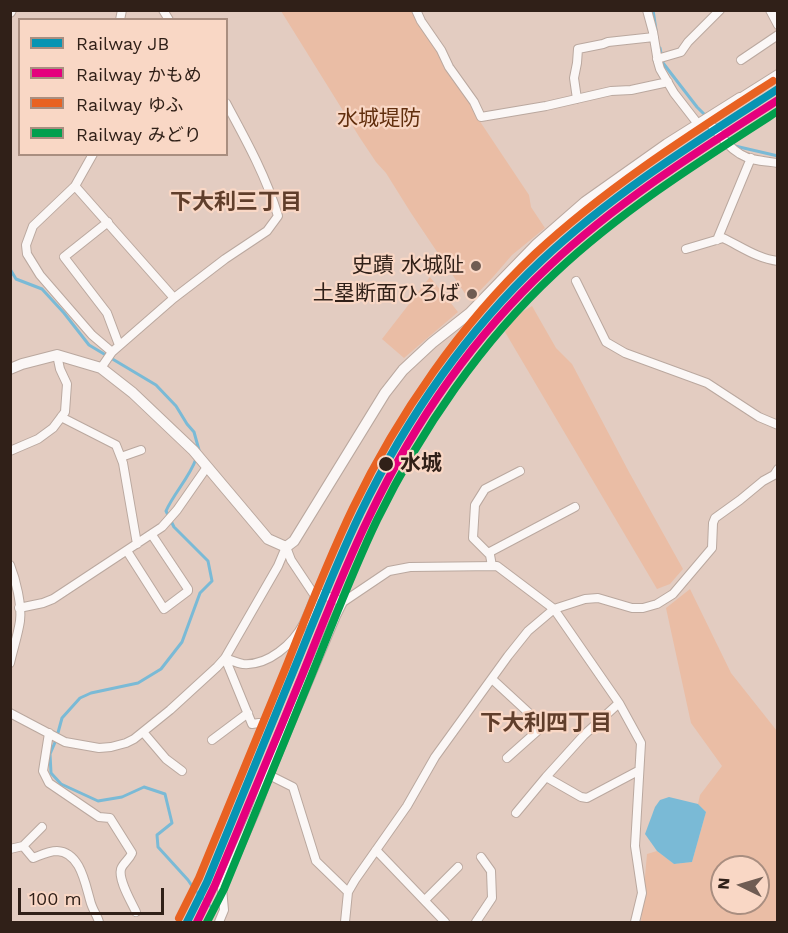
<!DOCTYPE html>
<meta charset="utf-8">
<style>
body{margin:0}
#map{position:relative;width:788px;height:933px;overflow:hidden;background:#e3ccc1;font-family:"Work Sans","Noto Sans JP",sans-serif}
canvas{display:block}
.frame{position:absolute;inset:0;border:12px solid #302018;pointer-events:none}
.legend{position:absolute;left:18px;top:18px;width:210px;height:138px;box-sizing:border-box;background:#f9d7c5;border:2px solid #a98e80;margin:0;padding:8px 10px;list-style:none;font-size:18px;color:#302018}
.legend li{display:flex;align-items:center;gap:12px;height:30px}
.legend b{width:30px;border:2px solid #a98e80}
.north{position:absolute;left:710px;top:855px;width:60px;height:60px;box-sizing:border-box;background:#f9d7c5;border:2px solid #a98e80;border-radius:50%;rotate:275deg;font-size:16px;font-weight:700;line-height:24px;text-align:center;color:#302018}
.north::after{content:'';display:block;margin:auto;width:21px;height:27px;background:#6f5c53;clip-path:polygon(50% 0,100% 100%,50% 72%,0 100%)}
.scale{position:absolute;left:18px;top:888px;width:146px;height:27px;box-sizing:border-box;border:3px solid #302018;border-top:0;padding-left:8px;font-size:18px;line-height:21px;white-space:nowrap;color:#302018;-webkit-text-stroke:4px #f9d7c5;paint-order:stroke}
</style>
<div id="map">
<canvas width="788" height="933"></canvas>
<div class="frame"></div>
<ul class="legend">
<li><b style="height:8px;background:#0794b3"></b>Railway JB</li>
<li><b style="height:8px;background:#e5007d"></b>Railway かもめ</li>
<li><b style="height:8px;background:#e86222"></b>Railway ゆふ</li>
<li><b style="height:8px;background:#029f4e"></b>Railway みどり</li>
</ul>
<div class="north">N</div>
<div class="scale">100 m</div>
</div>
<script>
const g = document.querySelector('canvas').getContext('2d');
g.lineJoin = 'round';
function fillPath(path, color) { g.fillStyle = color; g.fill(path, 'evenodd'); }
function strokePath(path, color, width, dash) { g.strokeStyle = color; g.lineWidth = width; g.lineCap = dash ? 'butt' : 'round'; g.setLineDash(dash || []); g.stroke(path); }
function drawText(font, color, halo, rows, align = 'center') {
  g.font = font + ' "Work Sans","Noto Sans JP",sans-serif'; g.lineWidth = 4.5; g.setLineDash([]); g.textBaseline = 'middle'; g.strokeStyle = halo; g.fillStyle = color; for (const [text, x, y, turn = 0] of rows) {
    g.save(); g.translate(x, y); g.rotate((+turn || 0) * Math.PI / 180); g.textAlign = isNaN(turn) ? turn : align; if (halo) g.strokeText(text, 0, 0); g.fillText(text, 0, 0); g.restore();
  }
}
fillPath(new Path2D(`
 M 281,11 L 412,11 L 419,25 L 437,49 L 444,68 L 471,105 L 481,123 L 529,195 L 531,207 L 545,228 L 512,255 L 493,277 L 470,301 L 411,213 L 386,173 L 376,162 L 360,138 Z
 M 430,277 L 458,312 L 404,358 L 382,339 Z
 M 532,306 L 556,348 L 572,364 L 629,472 L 683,569 L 670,584 L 657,589 L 505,332 L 512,318 Z
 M 690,589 L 731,673 L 777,731 L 777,922 L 641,922 L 647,854 L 657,851 L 674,864 L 692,862 L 706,812 L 698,804 L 700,795 L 722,766 L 691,723 L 666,608 ZM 722,867 L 758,867 L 758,903 L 722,903 Z`), '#eabda5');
fillPath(new Path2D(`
 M 669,797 L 698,804 L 706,812 L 692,862 L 674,864 L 657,851 L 645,834 L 655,807 L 660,800 Z`), '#7abad6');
strokePath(new Path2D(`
 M 653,10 L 656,30
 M 660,48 L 663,63 L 697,107 L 706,116
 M 725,135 L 735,146 L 778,156
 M 10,269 L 16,279 L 42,289 L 64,313 L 89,345 L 156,385 L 176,406 L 187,424 L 194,432 L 199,450
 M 196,459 C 189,478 174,493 166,511 L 174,527 L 208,561 L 212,581 L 200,593 L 182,642 L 161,669 L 138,683 L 91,693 L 80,698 L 62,718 L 56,740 L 50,754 L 51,773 L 61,784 L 98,801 L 122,797 L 144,787 L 165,794 L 172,823 L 157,835 L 158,847 L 188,880 L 194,889 L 212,908 L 209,922`), '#7abad6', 3);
const minor = new Path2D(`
 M 163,10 L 169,20
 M 416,10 L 421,21 L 441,50 L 449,67 L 474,102 L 481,117 L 546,106 L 611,91 L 631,90 L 668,82
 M 647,10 L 653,32 L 658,62 L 660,69 L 674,93 L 698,124
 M 770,10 L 778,25
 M 120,20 L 122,10
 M 657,59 L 681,52 L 688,42 L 720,10
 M 741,60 L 778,35
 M 740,98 L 778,74
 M 577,99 L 574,78 L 577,63 L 578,49 L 603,44 L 608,42 L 654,37
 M 706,119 C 717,131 726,146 740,154 C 751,161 765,161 778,163
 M 93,154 L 75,186 L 174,298
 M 75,186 L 33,226 L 26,245 L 27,254 L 40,275 L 92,335 L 112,352
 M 108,222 L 64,257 L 107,313 L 119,345
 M 717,240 L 751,158
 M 686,249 L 723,238 C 740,246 758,259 778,261
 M 576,281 L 606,342 L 625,353 L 707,383 L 759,417 L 778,425
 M 101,368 L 112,352 L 174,298 L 225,259 L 267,231 L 278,216 C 266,176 246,140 226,103
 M 61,417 L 116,445 L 123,463 L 137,544
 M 10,451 L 38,439 L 53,428 L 65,412 L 67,384 L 60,369 L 57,355
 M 121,457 L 141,450
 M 286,547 L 291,560 L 315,596 L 321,594 L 343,602
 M 127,551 L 164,609 L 188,591 L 188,589 L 152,535
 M 488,553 L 575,507
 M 10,565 C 16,580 22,605 20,621 C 18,635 13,649 10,663
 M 492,566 L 490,555 L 473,538 L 475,505 L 485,489 L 520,471
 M 19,608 L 43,603 L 53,599 L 162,527 L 177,510 L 207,467
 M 225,658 C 231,660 237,663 243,664 C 268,666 293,644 304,623 C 308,614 312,605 315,596
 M 225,658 L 252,724 L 259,723
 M 492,679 L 543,726 L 507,758
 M 10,713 L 65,742 L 99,748 L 111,747 L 126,743 L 134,739 L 170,710 L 217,667 L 225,658 L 278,566 L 286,547
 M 143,732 L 166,759 L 182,771
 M 49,733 L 43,771 L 49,783 L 99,817 L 110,818 L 132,853 C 129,860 123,863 121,869 C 118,880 131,901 136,912
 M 212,740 L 248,713
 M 546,777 L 581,797 L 587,798 L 638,771
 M 516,813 L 546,777 L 584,735 L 619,703
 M 23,846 L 33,858 C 41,855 49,851 57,851 C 80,852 85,883 90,900 C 92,909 97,915 99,922
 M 10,849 L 23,846 L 42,827
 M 376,850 L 445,922
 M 348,892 L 316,861 L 293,787 L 269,775 L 336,616 L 343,602 L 389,571 L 410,567 L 497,566 L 554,609 L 619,703 L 641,743 L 635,846 L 642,893 L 635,922
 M 425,900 L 458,867
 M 219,922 L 224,910 L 222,888 L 256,810 L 269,775
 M 345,922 L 348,892 L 355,880 L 407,806 L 435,757 L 508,656 L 528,631 L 554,609 L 585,599 L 598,598 L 632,608 L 643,608 L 657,604 L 673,594 L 712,548 L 713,523 L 715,518 L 740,500 L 763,481 L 774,475 L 778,469
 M 476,922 L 492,898 L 491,871 L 481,857`);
const tertiary = new Path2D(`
 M 10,12 L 11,10
 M 10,369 L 22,364 L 57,355 L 101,368 L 133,393 L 193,450 L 268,539 L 286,547 L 294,541 L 385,393 L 403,370 L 432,343 L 470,313 L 537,244 L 585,202 L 667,144 L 740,98`);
strokePath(minor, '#baa89f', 10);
strokePath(tertiary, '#baa89f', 12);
strokePath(minor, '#fbf7f6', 8);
strokePath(tertiary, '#fbf7f6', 10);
strokePath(new Path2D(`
 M 187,922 L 207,882 C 236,812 265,742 293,672 C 315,619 335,566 360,514 C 405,421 466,332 541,261 C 612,194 696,142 778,89`), '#0794b3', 8);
strokePath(new Path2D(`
 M 197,922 L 215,885 C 244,815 274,744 303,673 C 324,621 344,568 369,517 C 413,425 473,337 548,267 C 617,202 698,151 778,100`), '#e5007d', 8);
strokePath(new Path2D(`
 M 179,918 L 199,878 C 228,808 257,738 286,667 C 307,614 328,560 353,508 C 398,415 460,325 535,254 C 607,187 691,134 773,81`), '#e86222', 8);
strokePath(new Path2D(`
 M 207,922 L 224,889 C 253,817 283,746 312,674 C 333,623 353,570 377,520 C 421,430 481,342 555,273 C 622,210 700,161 778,111`), '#029f4e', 8);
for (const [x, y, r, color] of [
 [476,266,6,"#6f5c53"],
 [472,294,6,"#6f5c53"],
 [386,464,8,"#302018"]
]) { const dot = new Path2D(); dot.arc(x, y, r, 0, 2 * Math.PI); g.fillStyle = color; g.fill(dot); strokePath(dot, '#f9d7c5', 2); }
drawText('21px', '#622f0e', '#f9d7c5', [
 ["水城堤防",379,119]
]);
drawText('21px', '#302018', '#f9d7c5', [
 ["史蹟 水城阯",464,266],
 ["土塁断面ひろば",460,294]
], 'right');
drawText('bold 21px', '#302018', '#f9d7c5', [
 ["水城",400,464]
], 'left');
drawText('bold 22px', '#603e2b', '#f9d7c5', [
 ["下大利三丁目",236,203],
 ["下大利四丁目",546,724]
]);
</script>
